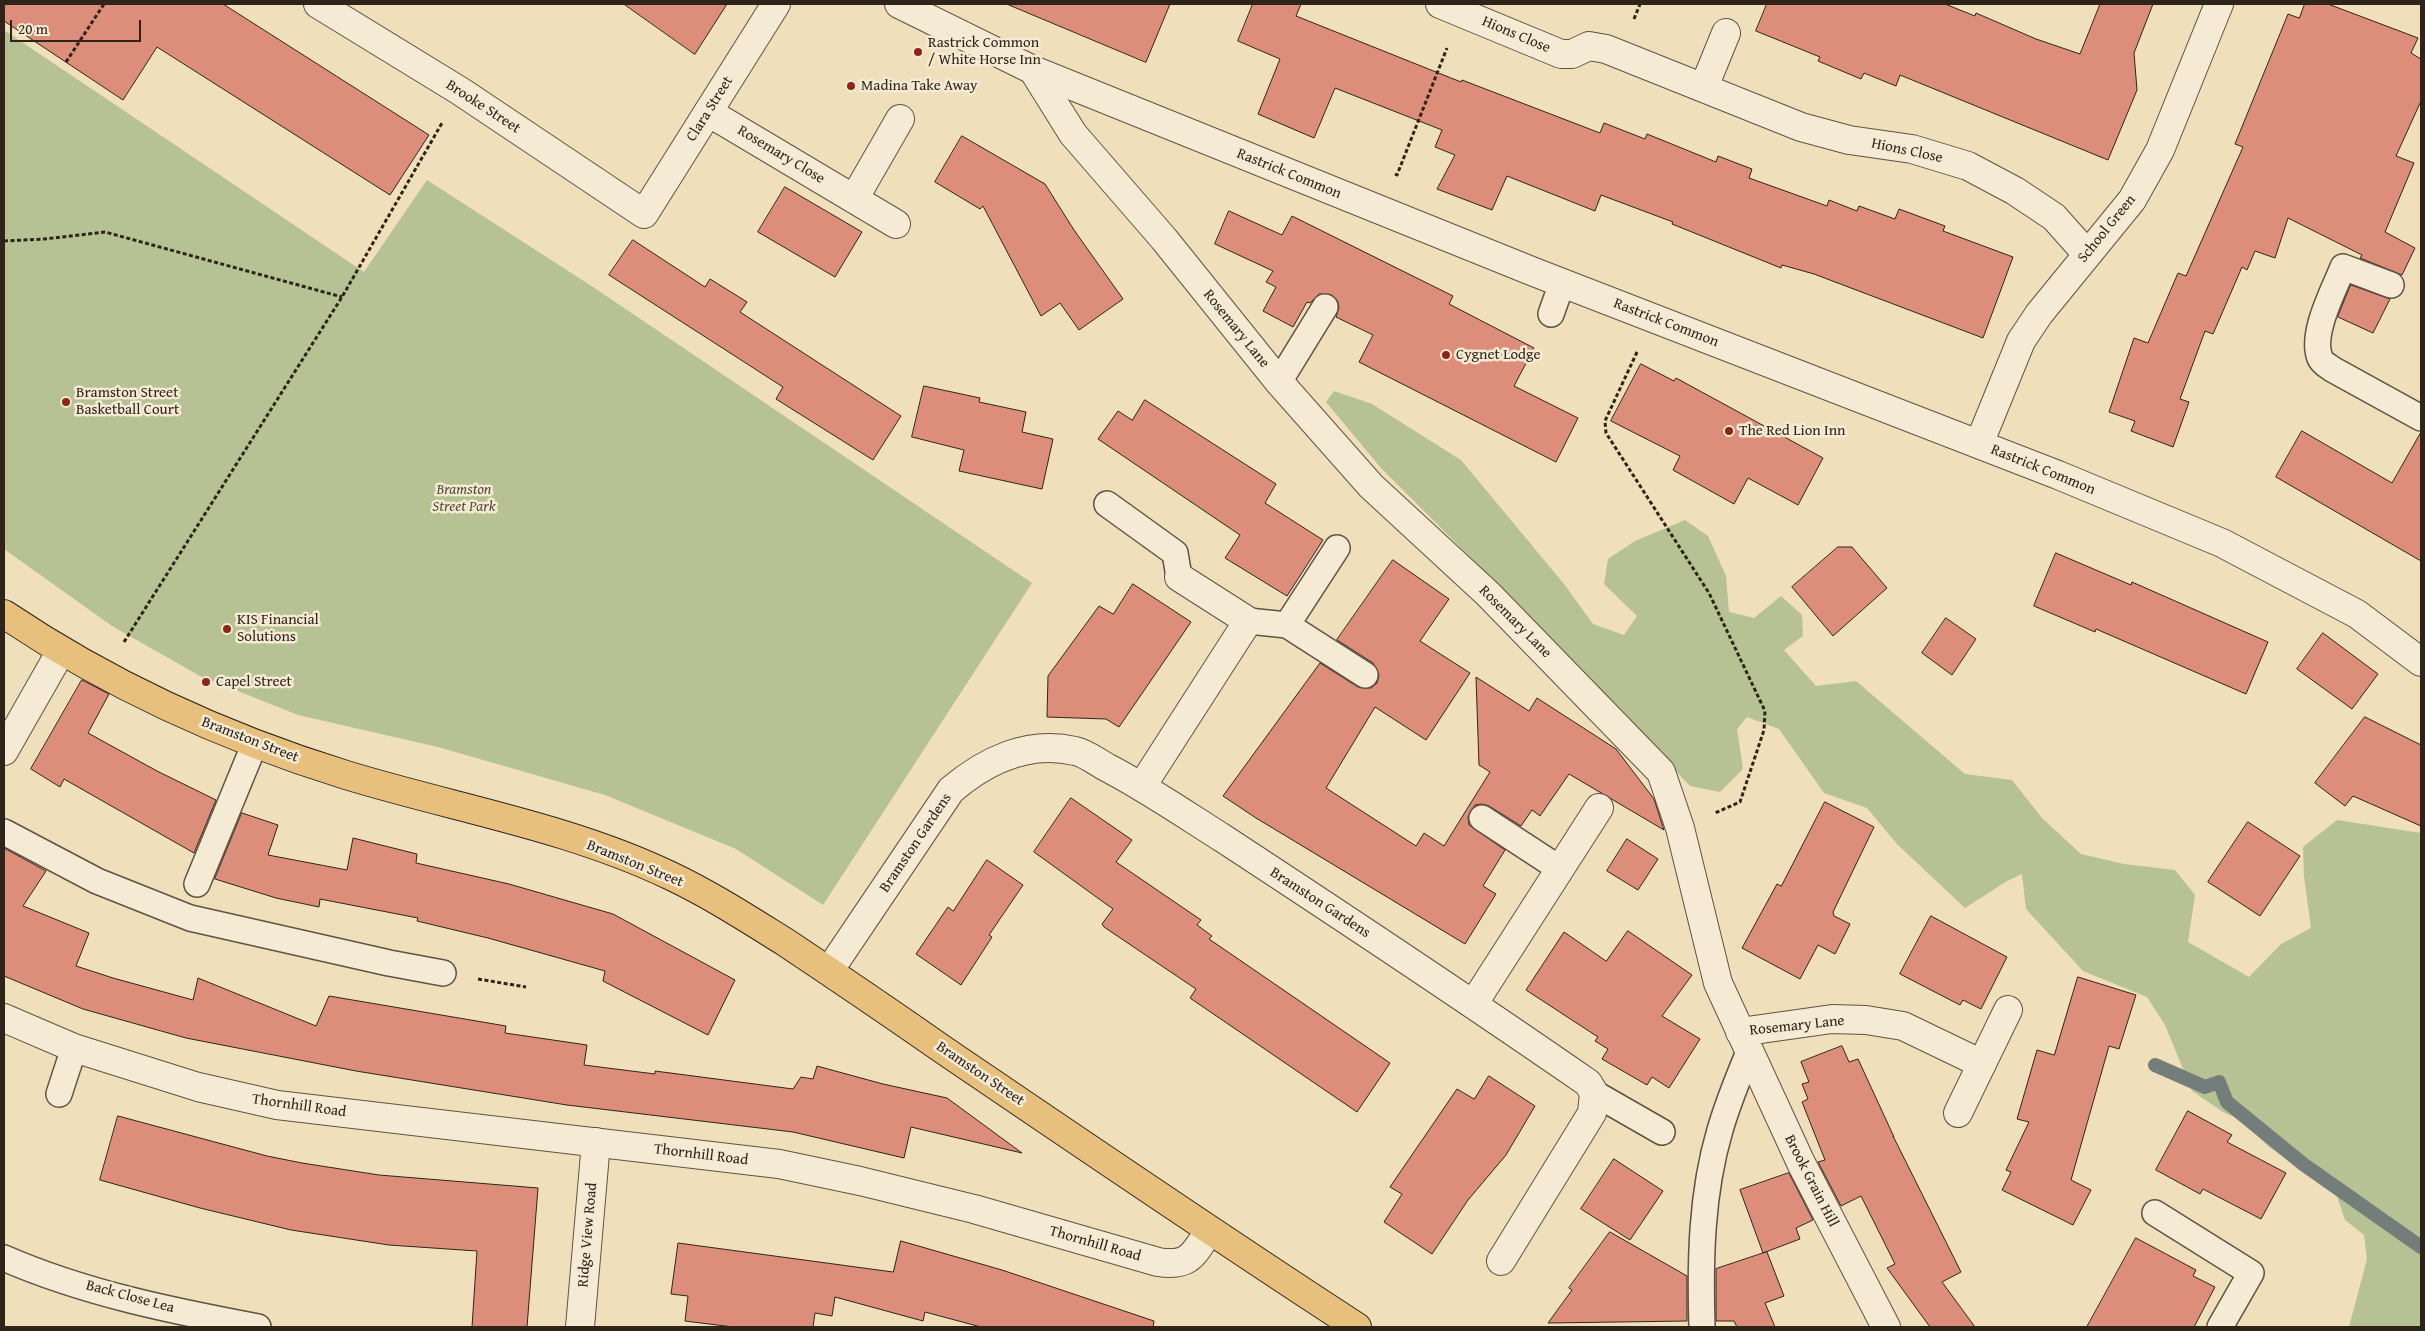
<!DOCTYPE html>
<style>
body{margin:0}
#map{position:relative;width:2425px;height:1331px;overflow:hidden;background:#f0dfbb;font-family:"Gentium Book Plus",serif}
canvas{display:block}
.frame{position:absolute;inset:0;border:5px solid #2f241a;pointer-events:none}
.scale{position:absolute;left:10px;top:20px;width:131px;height:22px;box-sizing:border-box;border:2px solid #2f241a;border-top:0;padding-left:6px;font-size:15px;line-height:18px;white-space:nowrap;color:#2f241a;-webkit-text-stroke:4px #f5ead3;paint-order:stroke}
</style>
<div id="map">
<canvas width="2425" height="1331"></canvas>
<div class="frame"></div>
<div class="scale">20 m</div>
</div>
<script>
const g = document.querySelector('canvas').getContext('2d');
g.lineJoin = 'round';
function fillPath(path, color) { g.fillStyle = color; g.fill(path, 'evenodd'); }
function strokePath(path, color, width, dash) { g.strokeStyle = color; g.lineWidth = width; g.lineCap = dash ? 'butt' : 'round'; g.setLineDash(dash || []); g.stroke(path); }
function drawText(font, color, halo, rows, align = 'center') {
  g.font = font + ' "Gentium Book Plus",serif'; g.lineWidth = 5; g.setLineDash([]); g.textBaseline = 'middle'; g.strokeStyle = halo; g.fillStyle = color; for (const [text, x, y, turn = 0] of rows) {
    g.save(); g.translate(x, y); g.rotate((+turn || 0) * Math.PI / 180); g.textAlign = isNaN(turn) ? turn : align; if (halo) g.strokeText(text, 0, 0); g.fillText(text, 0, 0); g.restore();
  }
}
fillPath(new Path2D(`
 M 4,30 L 364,272 L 427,180 L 593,287 L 1032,583 L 823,905 L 736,849 L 605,795 L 438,747 L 298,715 L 200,676 L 112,626 L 4,549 Z
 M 1334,391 L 1372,404 L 1461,460 L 1564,584 L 1593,624 L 1624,635 L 1637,616 L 1604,584 L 1608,559 L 1635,541 L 1685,520 L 1708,536 L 1726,576 L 1729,612 L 1754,618 L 1781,596 L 1802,615 L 1803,636 L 1784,650 L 1816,686 L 1856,681 L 1965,774 L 2012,780 L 2042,818 L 2081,854 L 2124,864 L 2175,870 L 2195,895 L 2188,942 L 2249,977 L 2281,944 L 2311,928 L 2304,877 L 2303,847 L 2337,820 L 2421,833 L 2421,1327 L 2349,1327 L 2367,1259 L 2364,1235 L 2345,1220 L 2337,1196 L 2319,1181 L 2269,1147 L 2241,1120 L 2223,1112 L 2192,1091 L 2165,1025 L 2147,997 L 2083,971 L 2026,909 L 2022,874 L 2007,881 L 1965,908 L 1897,844 L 1867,808 L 1824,793 L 1779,729 L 1747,717 L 1737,729 L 1743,769 L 1720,792 L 1690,786 L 1539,626 L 1381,468 L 1326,402 Z`), '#b6c293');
strokePath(new Path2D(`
 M 2155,1065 L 2205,1087 L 2219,1082 L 2227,1102 L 2303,1164 L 2421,1247`), '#737e7b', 14);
const building = new Path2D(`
 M 4,4 L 223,4 L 429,135 L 390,195 L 157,47 L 123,100 L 4,21 Z
 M 624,4 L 727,4 L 695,54 Z
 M 1007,4 L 1170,4 L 1146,62 Z
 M 1253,4 L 1301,4 L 1296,16 L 1461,82 L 1462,80 L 1600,133 L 1604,123 L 1645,139 L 1647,134 L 1716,162 L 1718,156 L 1752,169 L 1749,178 L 1827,206 L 1829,200 L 1857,211 L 1859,206 L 1895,219 L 1899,209 L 1945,226 L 1943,231 L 2013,257 L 1983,338 L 1814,274 L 1782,265 L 1781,268 L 1672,224 L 1673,222 L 1601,195 L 1595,211 L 1507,176 L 1492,210 L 1437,189 L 1455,155 L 1435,147 L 1442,130 L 1335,88 L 1314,138 L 1258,114 L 1280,59 L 1238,41 Z
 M 1767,4 L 1945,4 L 1975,16 L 1976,13 L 2036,39 L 2080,54 L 2100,4 L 2153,4 L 2134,53 L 2137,90 L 2108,160 L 1900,75 L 1896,86 L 1864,73 L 1861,79 L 1818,61 L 1820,57 L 1756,31 Z
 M 2305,4 L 2328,4 L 2418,38 L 2411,53 L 2421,59 L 2421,101 L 2396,156 L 2414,163 L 2385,232 L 2415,248 L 2402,275 L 2360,258 L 2362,255 L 2288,218 L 2275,258 L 2255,251 L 2247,270 L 2242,267 L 2213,334 L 2205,331 L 2180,399 L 2189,402 L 2173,447 L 2131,431 L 2135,421 L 2109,412 L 2134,338 L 2148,343 L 2178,273 L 2186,276 L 2243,147 L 2235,144 L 2288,14 L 2299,18 Z
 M 962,136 L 1045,184 L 1074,230 L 1123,299 L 1079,330 L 1060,303 L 1041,316 L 983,206 L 980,209 L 935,182 Z
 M 785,187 L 862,232 L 835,277 L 758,232 Z
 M 1229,211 L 1282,235 L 1292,216 L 1453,296 L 1449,304 L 1534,348 L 1514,386 L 1578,418 L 1556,462 L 1359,362 L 1373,335 L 1336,317 L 1339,307 L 1337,300 L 1332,295 L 1319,294 L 1310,303 L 1307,302 L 1293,327 L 1263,311 L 1276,287 L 1266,282 L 1273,271 L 1215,244 Z
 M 633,240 L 705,287 L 710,279 L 747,302 L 740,312 L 901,416 L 873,460 L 776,399 L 783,387 L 609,275 Z
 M 2351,285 L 2390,299 L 2373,333 L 2338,317 Z
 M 1641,364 L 1674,381 L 1676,378 L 1823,458 L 1798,505 L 1748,478 L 1734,504 L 1673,470 L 1680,456 L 1611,421 Z
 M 924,386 L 980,398 L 979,402 L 1026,412 L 1022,432 L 1053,439 L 1042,489 L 959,471 L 964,450 L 912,437 Z
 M 1145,400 L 1276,484 L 1265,503 L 1323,540 L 1287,596 L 1225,558 L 1240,535 L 1098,439 L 1118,411 L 1132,420 Z
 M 2302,431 L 2392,483 L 2421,432 L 2421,561 L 2276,477 Z
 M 1838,547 L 1852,547 L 1887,588 L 1833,636 L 1792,587 Z
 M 2056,553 L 2131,585 L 2132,582 L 2268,642 L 2246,694 L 2096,629 L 2095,632 L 2034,606 Z
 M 1393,560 L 1449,599 L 1420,641 L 1470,673 L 1426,740 L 1375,707 L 1326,788 L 1416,846 L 1424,833 L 1444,846 L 1490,772 L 1479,765 L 1476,677 L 1529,711 L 1537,698 L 1616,749 L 1654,799 L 1664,830 L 1569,774 L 1540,816 L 1532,810 L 1521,826 L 1489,806 L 1482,804 L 1475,805 L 1468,817 L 1469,825 L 1505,850 L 1483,886 L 1496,894 L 1465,944 L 1256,818 L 1223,796 L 1320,663 L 1358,687 L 1371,688 L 1377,683 L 1379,675 L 1373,663 L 1337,640 Z
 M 1133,584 L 1191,622 L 1119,727 L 1106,719 L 1047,717 L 1048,676 L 1099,606 L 1113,614 Z
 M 1946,618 L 1976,639 L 1952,675 L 1922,653 Z
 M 2323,633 L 2378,674 L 2352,709 L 2297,669 Z
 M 82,680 L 109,694 L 88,733 L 157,771 L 216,800 L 194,853 L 64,779 L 60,787 L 31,769 Z
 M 2365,717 L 2421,745 L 2421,826 L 2353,796 L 2345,806 L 2315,783 Z
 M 1071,798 L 1132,840 L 1116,862 L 1201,920 L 1197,925 L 1212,936 L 1209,939 L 1390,1063 L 1357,1112 L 1190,998 L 1196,989 L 1104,927 L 1102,924 L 1113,909 L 1034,852 Z
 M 1825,802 L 1874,827 L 1833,912 L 1834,916 L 1850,924 L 1835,954 L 1818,945 L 1800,979 L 1742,948 L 1777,884 L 1781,886 Z
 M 242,813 L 278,825 L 268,855 L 347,870 L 353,838 L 417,854 L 416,863 L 509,884 L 613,914 L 735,980 L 708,1035 L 603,981 L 605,971 L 488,938 L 417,921 L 418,918 L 320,899 L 319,907 L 276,898 L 215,879 Z
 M 2248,822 L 2300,856 L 2260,916 L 2208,882 Z
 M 1627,839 L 1658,859 L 1638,890 L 1607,871 Z
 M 4,848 L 46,871 L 23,906 L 89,933 L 76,966 L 113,978 L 193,1000 L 198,978 L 316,1026 L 329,996 L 506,1026 L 505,1033 L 587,1045 L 584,1065 L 655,1074 L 655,1071 L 793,1089 L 801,1077 L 813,1079 L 817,1066 L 883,1084 L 947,1098 L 1022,1153 L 911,1127 L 904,1158 L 793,1132 L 567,1105 L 356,1071 L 186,1038 L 83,1009 L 4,976 Z
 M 987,860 L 1023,885 L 989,935 L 992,937 L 961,985 L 916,954 L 948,907 L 953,911 Z
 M 1931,916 L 2007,957 L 1981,1009 L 1963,1000 L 1960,1005 L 1900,974 Z
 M 1628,931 L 1692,975 L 1662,1016 L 1700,1039 L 1669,1088 L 1652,1077 L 1647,1085 L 1602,1059 L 1608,1049 L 1595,1041 L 1598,1037 L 1526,990 L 1564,932 L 1606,961 Z
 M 2078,977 L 2136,995 L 2119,1049 L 2109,1046 L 2071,1180 L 2091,1190 L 2073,1225 L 2002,1190 L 2011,1172 L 2006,1170 L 2029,1122 L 2017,1119 L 2037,1050 L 2054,1055 Z
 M 1842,1046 L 1849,1062 L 1858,1059 L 1894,1137 L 1893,1136 L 1961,1272 L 1942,1282 L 1975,1327 L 1930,1327 L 1887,1268 L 1895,1264 L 1861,1196 L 1841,1206 L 1818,1162 L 1825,1160 L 1802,1102 L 1808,1099 L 1802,1084 L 1809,1082 L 1801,1062 Z
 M 1489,1076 L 1535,1106 L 1506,1155 L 1468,1200 L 1432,1254 L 1384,1222 L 1402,1194 L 1390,1187 L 1457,1089 L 1474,1099 Z
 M 2188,1111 L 2232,1135 L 2227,1142 L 2286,1173 L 2261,1219 L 2203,1189 L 2200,1194 L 2156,1170 Z
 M 118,1116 L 267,1156 L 302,1163 L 379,1175 L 538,1188 L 527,1327 L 472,1327 L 477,1251 L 389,1245 L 291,1230 L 200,1208 L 100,1180 Z
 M 1614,1159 L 1663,1191 L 1630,1240 L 1581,1209 Z
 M 1789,1173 L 1813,1220 L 1796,1228 L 1800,1239 L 1763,1253 L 1740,1190 Z
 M 1610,1232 L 1687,1276 L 1687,1321 L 1548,1323 L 1572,1290 L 1569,1288 Z
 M 2136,1238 L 2196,1270 L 2193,1276 L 2215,1287 L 2194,1327 L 2087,1327 Z
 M 901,1241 L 1002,1270 L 1154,1321 L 1153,1327 L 981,1327 L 925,1312 L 923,1321 L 835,1297 L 832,1316 L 815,1313 L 813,1327 L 733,1327 L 685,1321 L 688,1296 L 671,1294 L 678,1243 L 893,1272 Z
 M 1767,1252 L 1784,1296 L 1765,1303 L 1775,1327 L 1737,1327 L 1734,1321 L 1716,1321 L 1716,1269 Z`);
fillPath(building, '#dc8e7b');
strokePath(building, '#2f241a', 1);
const service = new Path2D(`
 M 2391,285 L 2343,267 C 2334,290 2310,334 2320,358 C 2322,363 2328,366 2332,369 L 2421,418
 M 1551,314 L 1562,283
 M 1279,382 L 1325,307
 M 1107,504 L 1175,553 L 1179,577
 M 1337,548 L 1287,625 L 1365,675
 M 1248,621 L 1287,625
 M 1482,818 L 1560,869
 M 4,832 L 97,881 L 190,918 L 389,963 L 443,973
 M 197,884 L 255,743
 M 1594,1093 L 1662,1132
 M 59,1094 L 74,1048
 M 2155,1213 L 2251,1273 L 2220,1327
 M 4,1258 C 84,1293 173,1311 258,1327
 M 1702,1327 C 1700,1262 1701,1194 1720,1130 C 1728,1103 1738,1078 1749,1052`);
const minor = new Path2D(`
 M 318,4 L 460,91 L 644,214 L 776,4
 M 1440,4 L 1561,54 L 1572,54 L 1589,46 L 1606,49 L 1801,127 L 1849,140 L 1912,149 L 1968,166 L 2015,191 L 2054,217 L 2087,254
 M 1033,70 L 1073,134 L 1164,239 L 1279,382 L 1371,486 L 1488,594 L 1661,772 L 1680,828 L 1718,983 L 1801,1163 L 1886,1327
 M 1704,87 L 1726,33
 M 708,112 L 896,224
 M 854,199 L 900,119
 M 1979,444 L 2021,341 L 2039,314 L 2132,200 L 2160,150 L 2219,4
 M 4,751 L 61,651
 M 1142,786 L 1248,621 L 1179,577
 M 829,971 L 951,790 C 985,761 1028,740 1075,751 C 1086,753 1098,763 1108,768 C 1148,789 1186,815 1224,839 C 1346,919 1468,1000 1588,1083 L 1594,1093 L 1592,1113 L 1501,1261
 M 1474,1003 L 1599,808
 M 4,1018 L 74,1048 L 198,1087 L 277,1105 L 779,1164 L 860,1181 L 974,1209 L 1158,1262 C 1190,1267 1193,1255 1209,1231
 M 1740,1032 L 1832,1019 L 1866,1020 L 1903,1026 L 1982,1064
 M 1958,1113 L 2008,1010
 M 580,1327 L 596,1142`);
const tertiary = new Path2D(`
 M 899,4 L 1033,70 L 1534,272 L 2058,475 L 2222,543 L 2357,614 L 2421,662`);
const primary = new Path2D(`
 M 4,614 C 108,684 226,738 346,775 C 454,808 569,827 671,876 C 711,895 748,919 785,942 C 839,978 892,1014 945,1051 C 1082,1144 1218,1237 1357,1327`);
strokePath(service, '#5f5342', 28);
strokePath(minor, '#5f5342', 30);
strokePath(tertiary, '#5f5342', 30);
strokePath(primary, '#2f241a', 30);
strokePath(new Path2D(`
 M 1634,19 L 1640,4
 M 66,62 L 104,4
 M 1395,174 L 1397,175 L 1447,48
 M 4,241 L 44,239 L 105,232 L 342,297
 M 1637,352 L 1605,421 L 1606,433 L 1709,593 L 1765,711 L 1764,730 L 1740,802 L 1715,813
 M 124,642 L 342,297 L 442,123
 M 478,979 L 526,987`), '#2f241a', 3, [4, 2.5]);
strokePath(service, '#f5ead3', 25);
strokePath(minor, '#f5ead3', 28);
strokePath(tertiary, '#f5ead3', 28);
strokePath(primary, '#e8c07e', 28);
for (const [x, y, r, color] of [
 [918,52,5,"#8f2418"],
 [851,86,5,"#8f2418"],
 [1446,355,5,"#8f2418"],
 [66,402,5,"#8f2418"],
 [1729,431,5,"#8f2418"],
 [227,629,5,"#8f2418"],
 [206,682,5,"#8f2418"]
]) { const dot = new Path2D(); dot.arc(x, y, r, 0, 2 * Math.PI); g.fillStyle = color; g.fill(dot); strokePath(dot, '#f5ead3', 2); }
drawText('15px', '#2f241a', '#f5ead3', [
 ["Hions Close",1516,35,23],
 ["Brooke Street",483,107,33],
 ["Clara Street",710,109,-58],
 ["Hions Close",1907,151,12],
 ["Rosemary Close",781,155,31],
 ["Rastrick Common",1289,174,22],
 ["School Green",2107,229,-51],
 ["Rastrick Common",1666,323,21],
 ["Rosemary Lane",1236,329,51],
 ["Rastrick Common",2043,470,22],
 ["Rosemary Lane",1515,622,45],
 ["Bramston Street",250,740,21],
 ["Bramston Gardens",916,843,-56],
 ["Bramston Street",635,864,22],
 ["Bramston Gardens",1320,903,33],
 ["Rosemary Lane",1797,1026,-6],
 ["Bramston Street",980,1074,34],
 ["Thornhill Road",299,1106,8],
 ["Thornhill Road",701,1155,7],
 ["Brook Grain Hill",1811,1181,63],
 ["Ridge View Road",588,1235,-85],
 ["Thornhill Road",1095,1244,16],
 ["Back Close Lea",130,1297,15]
]);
drawText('15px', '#2f241a', '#f5ead3', [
 ["Rastrick Common",928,43],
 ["/ White Horse Inn",928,60],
 ["Madina Take Away",861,86],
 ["Cygnet Lodge",1456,355],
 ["Bramston Street",76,393],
 ["Basketball Court",76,410],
 ["The Red Lion Inn",1739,431],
 ["KIS Financial",237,620],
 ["Solutions",237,637],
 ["Capel Street",216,682]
], 'left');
drawText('italic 15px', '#514c38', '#f5ead3', [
 ["Bramston",464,490],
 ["Street Park",464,507]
]);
</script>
